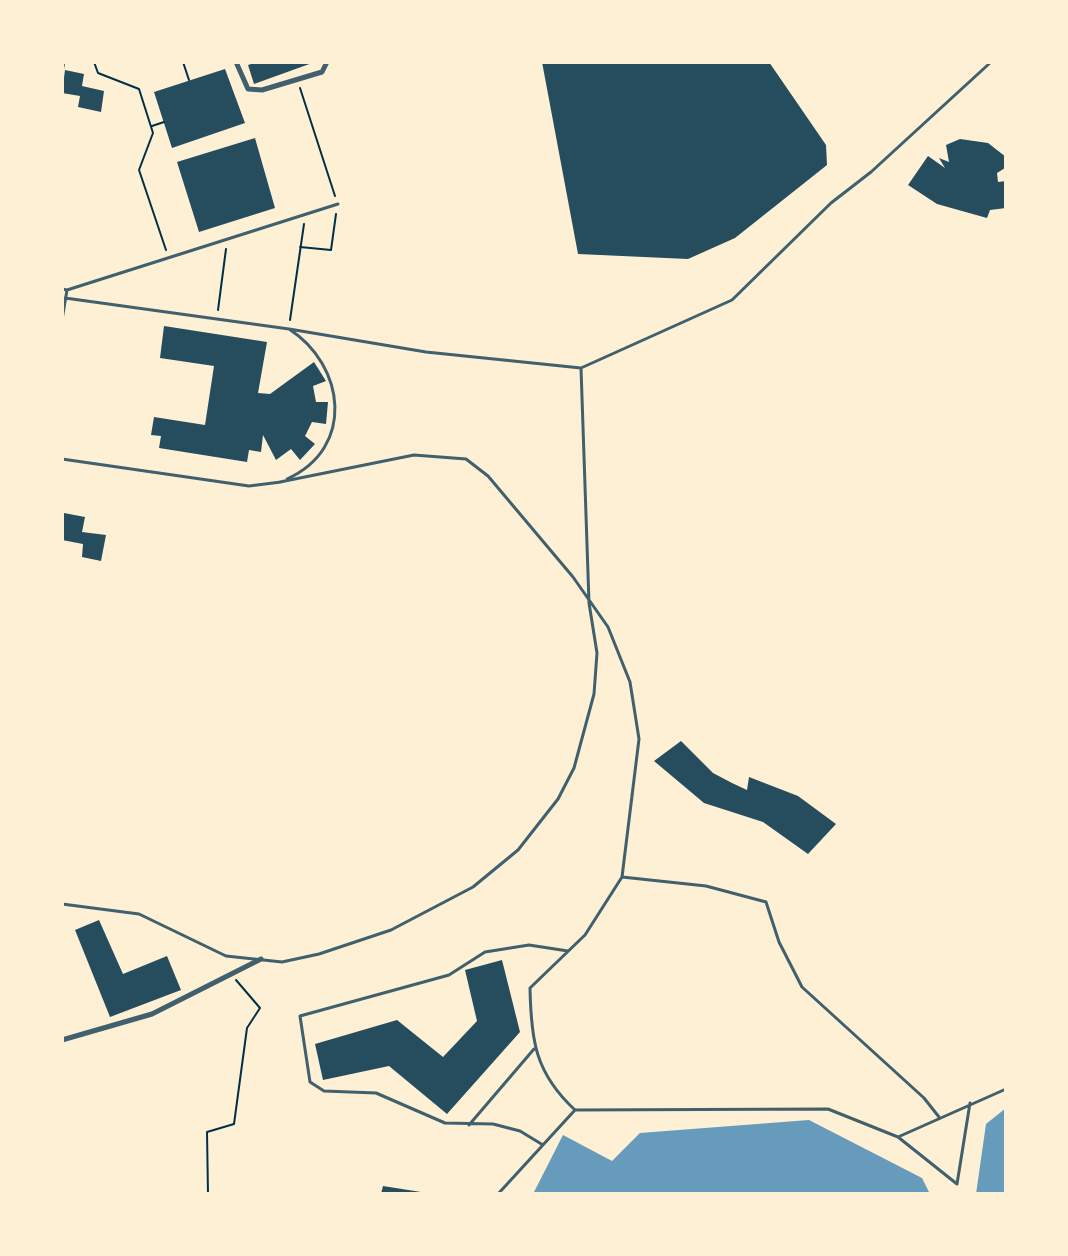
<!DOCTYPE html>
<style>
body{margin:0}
#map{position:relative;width:1068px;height:1256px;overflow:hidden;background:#fdf0d5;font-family:"PT Serif",serif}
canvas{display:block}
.frame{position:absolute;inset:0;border:64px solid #fdf0d5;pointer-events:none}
</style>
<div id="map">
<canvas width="1068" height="1256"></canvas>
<div class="frame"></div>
</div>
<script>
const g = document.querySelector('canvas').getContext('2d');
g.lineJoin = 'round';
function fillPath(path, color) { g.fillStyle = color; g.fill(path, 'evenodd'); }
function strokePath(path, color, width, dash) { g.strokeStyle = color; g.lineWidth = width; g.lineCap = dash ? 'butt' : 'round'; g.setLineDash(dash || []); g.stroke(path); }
fillPath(new Path2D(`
 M 1006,1108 L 1006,1194 L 976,1194 L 986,1124 Z
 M 809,1120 L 922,1178 L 930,1194 L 533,1194 L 563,1135 L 612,1161 L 640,1133 Z`), '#669bbc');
fillPath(new Path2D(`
 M 257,62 L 315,62 L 254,84 L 248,65 Z
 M 542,62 L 769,62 L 826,145 L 827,165 L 735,238 L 688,259 L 578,254 Z
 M 225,69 L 245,123 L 172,148 L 154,92 Z
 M 65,70 L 84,74 L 82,86 L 104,91 L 101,112 L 78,107 L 80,96 L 62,93 Z
 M 255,138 L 275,208 L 199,232 L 177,162 Z
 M 960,139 L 988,143 L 1006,157 L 1005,168 L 997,173 L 998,182 L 1006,181 L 1006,208 L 990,210 L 987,218 L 937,204 L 908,185 L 928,156 L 945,168 L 939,158 L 949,162 L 946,145 Z
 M 164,326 L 267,342 L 258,393 L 270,394 L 314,362 L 326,381 L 313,386 L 316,402 L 328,402 L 326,424 L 312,422 L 305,436 L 315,444 L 300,460 L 291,449 L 276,460 L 263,435 L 261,452 L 249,450 L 247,462 L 159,448 L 161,436 L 151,435 L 154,417 L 205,425 L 214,366 L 160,358 Z
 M 64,513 L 85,517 L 82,532 L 106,535 L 101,561 L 82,557 L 83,544 L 62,540 Z
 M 681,741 L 713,773 L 732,783 L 747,790 L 749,777 L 798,796 L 836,824 L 808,854 L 763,822 L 704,803 L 654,761 Z
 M 99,920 L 123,974 L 167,956 L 181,990 L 110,1017 L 75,930 Z
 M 502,960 L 520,1032 L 447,1114 L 389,1066 L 323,1080 L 315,1044 L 397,1020 L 443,1057 L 477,1021 L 465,970 Z
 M 383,1186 L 421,1192 L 421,1194 L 381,1194 Z`), '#264d5e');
strokePath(new Path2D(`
 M 94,62 L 98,73 L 139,89 L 153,133 L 139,170 L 166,250
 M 183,62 L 189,80
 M 62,76 L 64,62
 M 300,88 L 335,196
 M 152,126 L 164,122
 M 300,247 L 331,250 L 336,214
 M 218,310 L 226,249
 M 290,320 L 304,224
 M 208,1194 L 207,1132 L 234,1124 L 247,1028 L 260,1008 L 236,980`), '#003049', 2);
strokePath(new Path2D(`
 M 62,289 L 67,290 L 338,204
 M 65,298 L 289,329 C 345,365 356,448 287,479
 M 62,320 L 67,290
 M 289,329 L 426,352 L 581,368 L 732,300 L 831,203 L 871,172 L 991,62
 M 62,459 L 249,486 L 281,482
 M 280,482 L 414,455 L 466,459 L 488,476 L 573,577 L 608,627 L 630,682 L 639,739 L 622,877 L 585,935 L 530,988 C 531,1040 535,1073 575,1110 L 828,1109 L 898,1137 L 1006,1089
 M 622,877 L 706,886 L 766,902 L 779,942 L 802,987 L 924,1098 L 939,1117
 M 62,904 L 139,914 L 226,956 L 282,962 L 319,954 L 391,930 L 473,887 L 518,850 L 558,799 L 574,768 L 594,694 L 597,653 L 589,603 L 581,368
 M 469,1125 L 534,1049
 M 898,1137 L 957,1184 L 970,1103
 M 543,1145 L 520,1131 L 493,1124 L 445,1123 L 376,1093 L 324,1091 L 310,1082 L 300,1016 L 449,975 L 485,952 L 529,945 L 568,951
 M 498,1194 L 575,1110`), '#3f606c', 3);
strokePath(new Path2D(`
 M 236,62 L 248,89 L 262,90 L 322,72 L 327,62
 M 62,1040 L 152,1014 L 261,959`), '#3f606c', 5);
</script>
